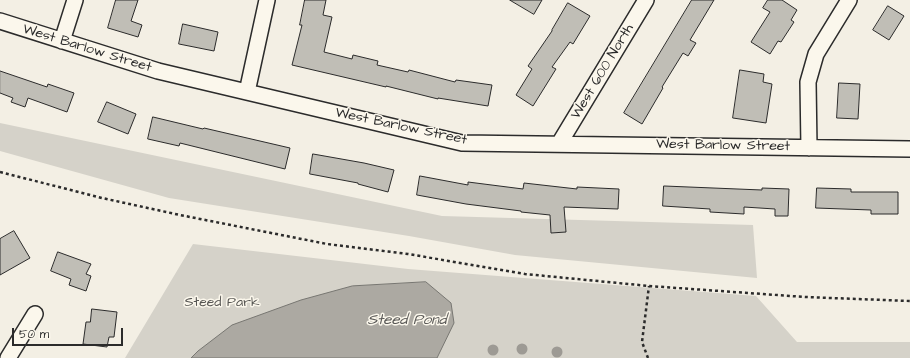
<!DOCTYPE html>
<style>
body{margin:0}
#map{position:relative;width:910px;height:358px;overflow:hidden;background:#f3efe4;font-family:"Architects Daughter",sans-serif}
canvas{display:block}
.scale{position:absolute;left:12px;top:328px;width:111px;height:18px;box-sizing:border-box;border:2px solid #2b2b2b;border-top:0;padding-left:5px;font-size:12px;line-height:14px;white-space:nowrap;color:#2b2b2b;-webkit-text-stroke:3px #fbf7ec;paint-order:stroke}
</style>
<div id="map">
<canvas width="910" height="358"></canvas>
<div class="scale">50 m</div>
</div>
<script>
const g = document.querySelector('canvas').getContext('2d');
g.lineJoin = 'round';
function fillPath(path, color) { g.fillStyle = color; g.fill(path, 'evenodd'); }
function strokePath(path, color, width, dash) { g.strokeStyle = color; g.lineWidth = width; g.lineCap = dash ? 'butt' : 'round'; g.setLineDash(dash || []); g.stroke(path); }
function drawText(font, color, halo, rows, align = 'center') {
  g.font = font + ' "Architects Daughter",sans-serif'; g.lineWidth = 3; g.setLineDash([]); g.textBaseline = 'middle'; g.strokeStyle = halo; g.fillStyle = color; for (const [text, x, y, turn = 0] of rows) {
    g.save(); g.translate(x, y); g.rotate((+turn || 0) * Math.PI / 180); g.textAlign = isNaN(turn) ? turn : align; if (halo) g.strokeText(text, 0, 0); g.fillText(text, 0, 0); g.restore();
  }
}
fillPath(new Path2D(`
 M 0,123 L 442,216 L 753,225 L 757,278 L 515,255 L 409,236 L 169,198 L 0,151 Z
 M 193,244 L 408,269 L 756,296 L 797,342 L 910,342 L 910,358 L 125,358 Z`), '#d5d2c9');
const water = new Path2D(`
 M 426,282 L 451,303 L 454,323 L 437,358 L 191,358 L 198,351 L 232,325 L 301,300 L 352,286 Z`);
fillPath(water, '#aca9a2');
strokePath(water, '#787772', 1);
const building = new Path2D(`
 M 116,0 L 138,0 L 131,21 L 142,25 L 138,37 L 108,28 Z
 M 305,0 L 326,0 L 323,15 L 332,17 L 324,52 L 352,59 L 353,55 L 378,61 L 377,65 L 408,72 L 409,70 L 455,82 L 456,80 L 492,85 L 488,106 L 438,98 L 438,99 L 386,86 L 386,87 L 292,65 L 302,25 L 300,25 Z
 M 510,0 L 542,0 L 534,14 Z
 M 692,0 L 714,0 L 690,40 L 696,43 L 688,56 L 683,53 L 662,87 L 663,88 L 642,124 L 624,113 Z
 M 768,0 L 782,0 L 797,10 L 791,20 L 794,22 L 781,42 L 778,41 L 770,54 L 751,42 L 770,12 L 763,8 Z
 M 568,3 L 590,16 L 573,44 L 570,42 L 552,67 L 556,69 L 533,106 L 516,95 L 532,69 L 528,66 L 552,31 L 552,30 Z
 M 888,6 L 904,16 L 889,40 L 873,30 Z
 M 183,24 L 218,32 L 214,51 L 179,44 Z
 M 740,70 L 764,74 L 763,82 L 772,84 L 766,123 L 733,118 Z
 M 0,71 L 47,87 L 48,84 L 74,93 L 67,112 L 28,98 L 25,107 L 11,102 L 13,98 L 0,93 Z
 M 839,83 L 860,84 L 858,119 L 837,118 Z
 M 107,102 L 136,114 L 128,134 L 98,122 Z
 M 153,117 L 203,129 L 204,128 L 290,148 L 285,169 L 180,143 L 179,146 L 148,139 Z
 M 313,154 L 364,163 L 394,170 L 388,192 L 358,184 L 358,183 L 310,174 Z
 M 420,176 L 468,185 L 468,182 L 523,189 L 524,183 L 577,189 L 577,187 L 619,189 L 618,209 L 564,207 L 566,232 L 551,233 L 550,215 L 521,212 L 521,211 L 466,204 L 417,195 Z
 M 664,186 L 762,190 L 762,188 L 789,189 L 788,216 L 775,216 L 775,209 L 744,207 L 744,214 L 710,212 L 710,209 L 663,206 Z
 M 817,188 L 851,189 L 851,192 L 898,192 L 898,214 L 871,214 L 871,210 L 816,208 Z
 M 14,231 L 30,258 L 0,275 L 0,239 Z
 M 58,252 L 91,264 L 86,274 L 91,276 L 86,291 L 69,285 L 71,279 L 51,271 Z
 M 92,309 L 117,312 L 114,337 L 109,337 L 107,347 L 83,344 L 86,322 L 90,322 Z`);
fillPath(building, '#c0beb6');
strokePath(building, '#2b2b2b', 1);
const minor = new Path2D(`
 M 0,21 L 158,71 L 462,143 L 910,149
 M 62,41 L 75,0
 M 247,92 L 267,0
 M 559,144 L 646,0
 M 809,148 L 808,82 L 816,54 L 849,0
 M 8,358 L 35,314`);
strokePath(minor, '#2b2b2b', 18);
strokePath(new Path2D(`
 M 0,172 L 102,198 L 180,215 L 327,244 L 408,254 L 525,274 L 649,286 L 805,297 L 910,301
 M 648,358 L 642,342 L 649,286`), '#2b2b2b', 2.5, [3, 3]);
strokePath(minor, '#fbf7ec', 15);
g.fillStyle = '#9d9a94';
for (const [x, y] of [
 [522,349],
 [493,350],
 [557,352]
]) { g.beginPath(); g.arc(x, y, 5.5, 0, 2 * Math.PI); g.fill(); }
drawText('14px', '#2b2b2b', '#fbf7ec', [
 ["West Barlow Street",87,49,17],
 ["West 600 North",603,72,-59],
 ["West Barlow Street",401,127,12],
 ["West Barlow Street",723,146,1]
]);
drawText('14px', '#565552', '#fbf7ec', [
 ["Steed Park",222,303]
]);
drawText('italic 15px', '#585755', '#fbf7ec', [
 ["Steed Pond",407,321]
]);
</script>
